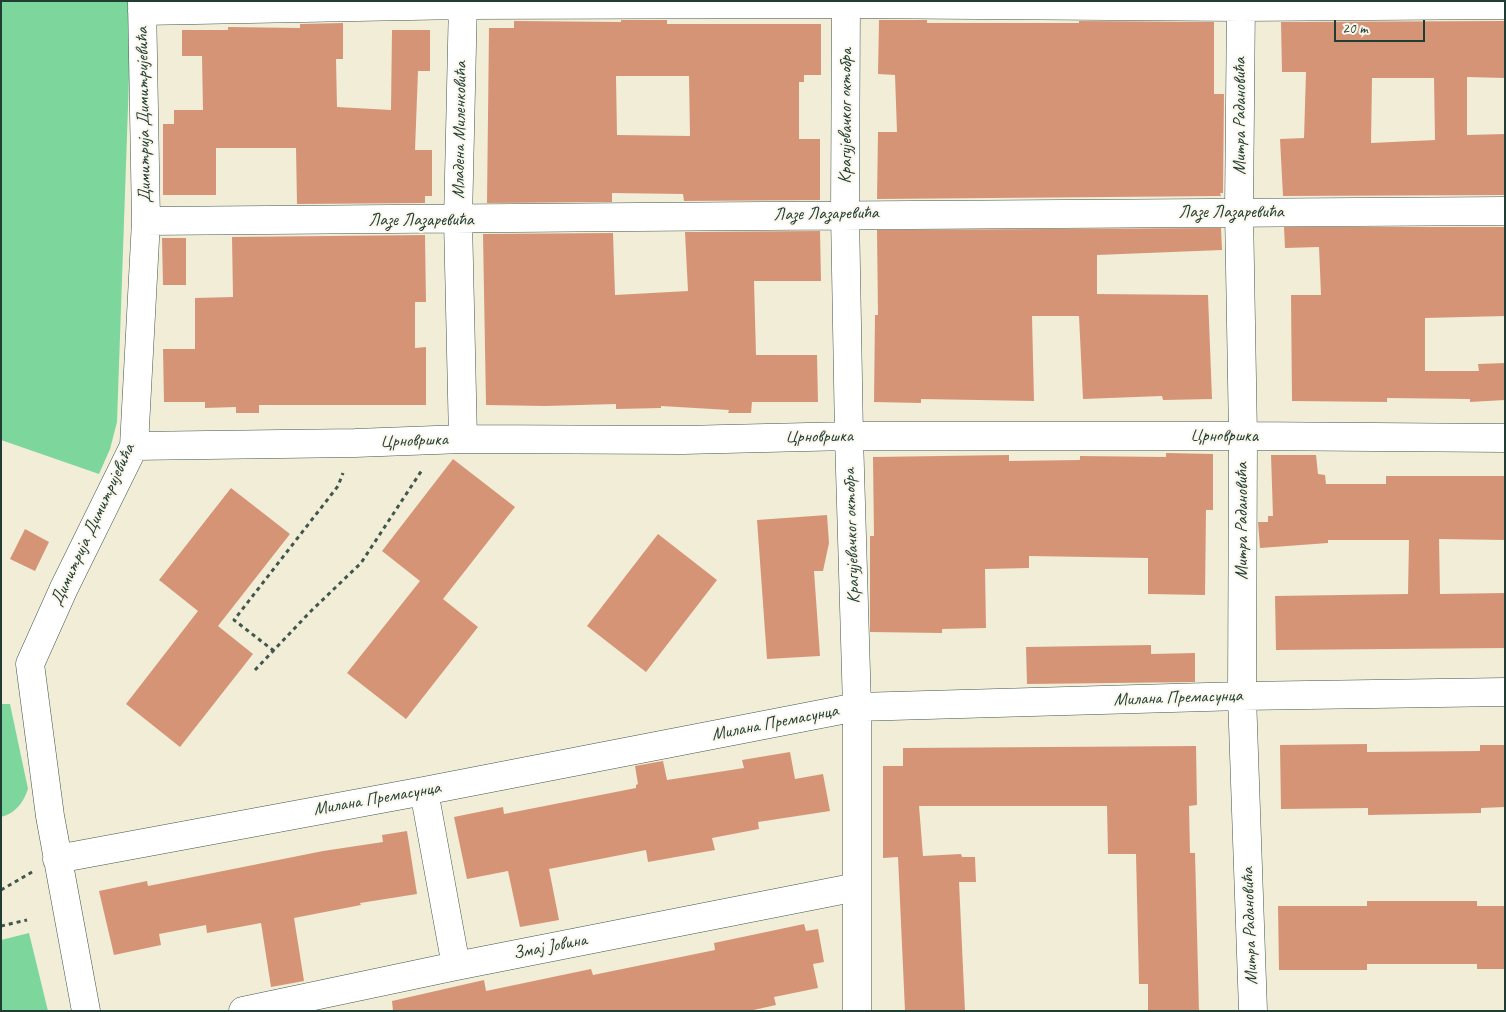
<!DOCTYPE html>
<meta charset="utf-8">
<style>
body{margin:0}
#map{position:relative;width:1506px;height:1012px;overflow:hidden;background:#f2edd7;font-family:Caveat,sans-serif}
canvas{display:block}
.frame{position:absolute;inset:0;border:2px solid #1f3d34;pointer-events:none}
.scale{position:absolute;left:1334px;top:20px;width:91px;height:22px;box-sizing:border-box;border:2px solid #1f3d34;border-top:0;padding-left:6px;font-size:15px;line-height:18px;white-space:nowrap;color:#1f3d34;-webkit-text-stroke:4px #fbf7ec;paint-order:stroke}
</style>
<div id="map">
<canvas width="1506" height="1012"></canvas>
<div class="frame"></div>
<div class="scale">20 m</div>
</div>
<script>
const g = document.querySelector('canvas').getContext('2d');
g.lineJoin = 'round';
function fillPath(path, color) { g.fillStyle = color; g.fill(path, 'evenodd'); }
function strokePath(path, color, width, dash) { g.strokeStyle = color; g.lineWidth = width; g.lineCap = dash ? 'butt' : 'round'; g.setLineDash(dash || []); g.stroke(path); }
function drawText(font, color, halo, rows, align = 'center') {
  g.font = font + ' Caveat,sans-serif'; g.lineWidth = 4; g.setLineDash([]); g.textBaseline = 'middle'; g.strokeStyle = halo; g.fillStyle = color; for (const [text, x, y, turn = 0] of rows) {
    g.save(); g.translate(x, y); g.rotate((+turn || 0) * Math.PI / 180); g.textAlign = isNaN(turn) ? turn : align; if (halo) g.strokeText(text, 0, 0); g.fillText(text, 0, 0); g.restore();
  }
}
fillPath(new Path2D(`
 M 1,1 L 129,1 L 130,50 L 117,422 L 110,449 L 99,474 L 1,440 Z
 M 1,704 L 10,704 L 28,789 C 23,803 16,813 1,817 Z
 M 29,933 L 48,1011 L 1,1011 L 1,940 Z`), '#7dd69b');
fillPath(new Path2D(`
 M 621,20 L 667,20 L 667,24 L 821,24 L 821,75 L 804,75 L 804,82 L 799,82 L 799,139 L 820,139 L 820,200 L 684,201 L 683,194 L 612,193 L 612,202 L 487,203 L 489,28 L 514,28 L 514,21 L 621,22 ZM 616,76 L 689,76 L 690,136 L 617,135 Z
 M 879,20 L 927,20 L 927,23 L 1079,23 L 1079,21 L 1214,22 L 1214,94 L 1224,94 L 1223,193 L 1220,193 L 1221,196 L 877,199 L 878,132 L 897,132 L 895,75 L 878,74 Z
 M 1505,21 L 1505,78 L 1467,77 L 1467,135 L 1505,134 L 1505,195 L 1283,196 L 1280,139 L 1304,138 L 1306,72 L 1282,72 L 1281,22 ZM 1372,78 L 1434,78 L 1435,140 L 1371,143 Z
 M 343,23 L 343,59 L 336,59 L 337,107 L 391,110 L 392,30 L 430,30 L 430,71 L 418,71 L 415,150 L 432,150 L 432,196 L 425,196 L 425,203 L 297,204 L 296,148 L 216,148 L 216,195 L 163,195 L 163,124 L 174,124 L 174,110 L 203,110 L 202,56 L 182,56 L 182,30 L 228,30 L 228,27 L 300,28 L 300,24 Z
 M 1284,227 L 1505,227 L 1505,316 L 1425,318 L 1425,371 L 1479,371 L 1478,364 L 1505,363 L 1505,400 L 1470,402 L 1470,399 L 1387,398 L 1387,402 L 1292,401 L 1291,295 L 1321,295 L 1319,247 L 1285,248 Z
 M 1221,228 L 1222,250 L 1097,255 L 1097,294 L 1208,295 L 1212,399 L 1163,400 L 1162,396 L 1083,399 L 1079,316 L 1032,316 L 1034,401 L 921,399 L 921,403 L 874,402 L 875,315 L 878,315 L 877,230 Z
 M 820,231 L 821,281 L 754,281 L 756,355 L 817,355 L 818,402 L 752,402 L 751,413 L 728,413 L 729,410 L 661,406 L 661,408 L 616,409 L 616,404 L 545,406 L 486,405 L 483,234 L 613,233 L 615,295 L 688,291 L 685,232 Z
 M 425,235 L 426,302 L 415,302 L 415,348 L 426,347 L 426,405 L 259,405 L 259,413 L 236,413 L 236,407 L 205,408 L 205,402 L 164,402 L 163,349 L 195,349 L 195,298 L 233,297 L 232,237 Z
 M 162,238 L 186,238 L 186,285 L 163,285 Z
 M 1166,453 L 1213,454 L 1213,510 L 1206,510 L 1205,595 L 1148,594 L 1148,558 L 1029,556 L 1029,568 L 985,569 L 986,628 L 942,629 L 942,633 L 870,632 L 870,536 L 874,536 L 873,457 L 1009,455 L 1009,461 L 1080,460 L 1080,456 L 1166,457 Z
 M 1271,455 L 1316,455 L 1318,474 L 1325,475 L 1326,484 L 1386,484 L 1386,476 L 1505,476 L 1505,540 L 1439,539 L 1440,594 L 1505,593 L 1505,648 L 1276,650 L 1275,596 L 1408,594 L 1409,540 L 1328,540 L 1328,543 L 1260,548 L 1258,522 L 1268,522 L 1268,516 L 1273,516 Z
 M 453,459 L 515,507 L 443,599 L 478,627 L 406,719 L 347,673 L 420,581 L 382,551 Z
 M 231,488 L 290,534 L 218,626 L 253,654 L 180,747 L 126,704 L 198,611 L 159,580 Z
 M 827,515 L 829,543 L 823,571 L 814,571 L 820,656 L 767,659 L 757,520 Z
 M 25,529 L 49,542 L 35,571 L 10,559 Z
 M 658,534 L 717,580 L 646,672 L 587,626 Z
 M 1151,645 L 1151,654 L 1195,653 L 1195,682 L 1027,684 L 1026,647 Z
 M 1367,744 L 1367,752 L 1480,751 L 1480,745 L 1505,745 L 1505,807 L 1481,808 L 1481,813 L 1368,815 L 1368,808 L 1281,809 L 1280,745 Z
 M 1196,746 L 1197,805 L 1189,806 L 1190,853 L 1195,853 L 1199,1011 L 1148,1011 L 1148,984 L 1139,984 L 1136,854 L 1108,854 L 1107,806 L 919,806 L 923,856 L 961,854 L 962,857 L 975,857 L 976,882 L 959,882 L 965,1011 L 905,1011 L 898,857 L 883,858 L 883,766 L 903,766 L 903,748 Z
 M 790,752 L 795,779 L 823,774 L 830,811 L 758,822 L 759,829 L 712,838 L 715,850 L 648,862 L 646,850 L 549,869 L 559,920 L 520,927 L 508,871 L 467,879 L 454,817 L 503,807 L 504,814 L 636,788 L 636,785 L 638,784 L 635,766 L 663,761 L 667,780 L 744,768 L 742,760 Z
 M 407,831 L 417,894 L 360,903 L 361,905 L 294,918 L 304,981 L 271,987 L 261,923 L 207,933 L 206,925 L 159,934 L 161,945 L 114,955 L 99,891 L 147,881 L 148,886 L 323,851 L 383,842 L 382,835 Z
 M 1367,901 L 1477,901 L 1477,906 L 1505,906 L 1505,969 L 1477,969 L 1477,964 L 1367,964 L 1367,970 L 1279,970 L 1278,906 L 1367,906 Z
 M 804,924 L 806,931 L 818,929 L 824,962 L 813,964 L 818,988 L 774,997 L 776,1005 L 749,1011 L 393,1011 L 392,1001 L 484,980 L 486,991 L 591,969 L 593,975 L 715,950 L 714,943 Z`), '#d69477');
const street = new Path2D(`
 M 463,1 L 458,220 L 463,439
 M 846,1 L 845,214 L 849,436 L 857,707 L 857,1011
 M 1241,1 L 1239,211 L 1243,436 L 1242,696 L 1253,1011
 M 142,11 L 463,5 L 846,4 L 1241,7 L 1505,5
 M 146,221 C 599,219 1052,211 1505,211
 M 134,446 L 355,443 L 463,439 L 683,440 L 849,436 L 1243,436 L 1505,438
 M 424,791 L 456,966
 M 57,859 L 424,791 L 857,707 L 1242,696 L 1505,692
 M 86,1011 L 50,816 L 30,664 L 64,588 L 134,446 L 146,221 L 142,1
 M 243,1011 L 456,966 L 857,887`);
strokePath(street, '#3f574c', 29);
strokePath(new Path2D(`
 M 274,651 L 234,620 L 338,486 L 343,473
 M 255,670 L 311,611 L 361,563 L 422,470
 M 1,890 L 32,872
 M 1,926 L 27,920`), '#3f574c', 3, [4, 4]);
strokePath(street, '#fff', 28);
drawText('18px', '#1f3d34', '#fbf7ec', [
 ["Димитрија Димитријевића",144,115,-91],
 ["Крагујевачког октобра",846,116,-90],
 ["Митра Радановића",1240,116,-90],
 ["Младена Миленковића",460,130,-89],
 ["Лазе Лазаревића",1231,212],
 ["Лазе Лазаревића",826,214,-1],
 ["Лазе Лазаревића",421,220],
 ["Црновршка",1224,436],
 ["Црновршка",819,437,-1],
 ["Црновршка",414,441,-2],
 ["Митра Радановића",1242,521,-90],
 ["Димитрија Димитријевића",93,525,-65],
 ["Крагујевачког октобра",852,536,-92],
 ["Милана Премасунца",1178,698,-2],
 ["Милана Премасунца",775,723,-11],
 ["Милана Премасунца",377,799,-10],
 ["Митра Радановића",1250,926,-92],
 ["Змај Јовина",550,947,-11]
]);
</script>
